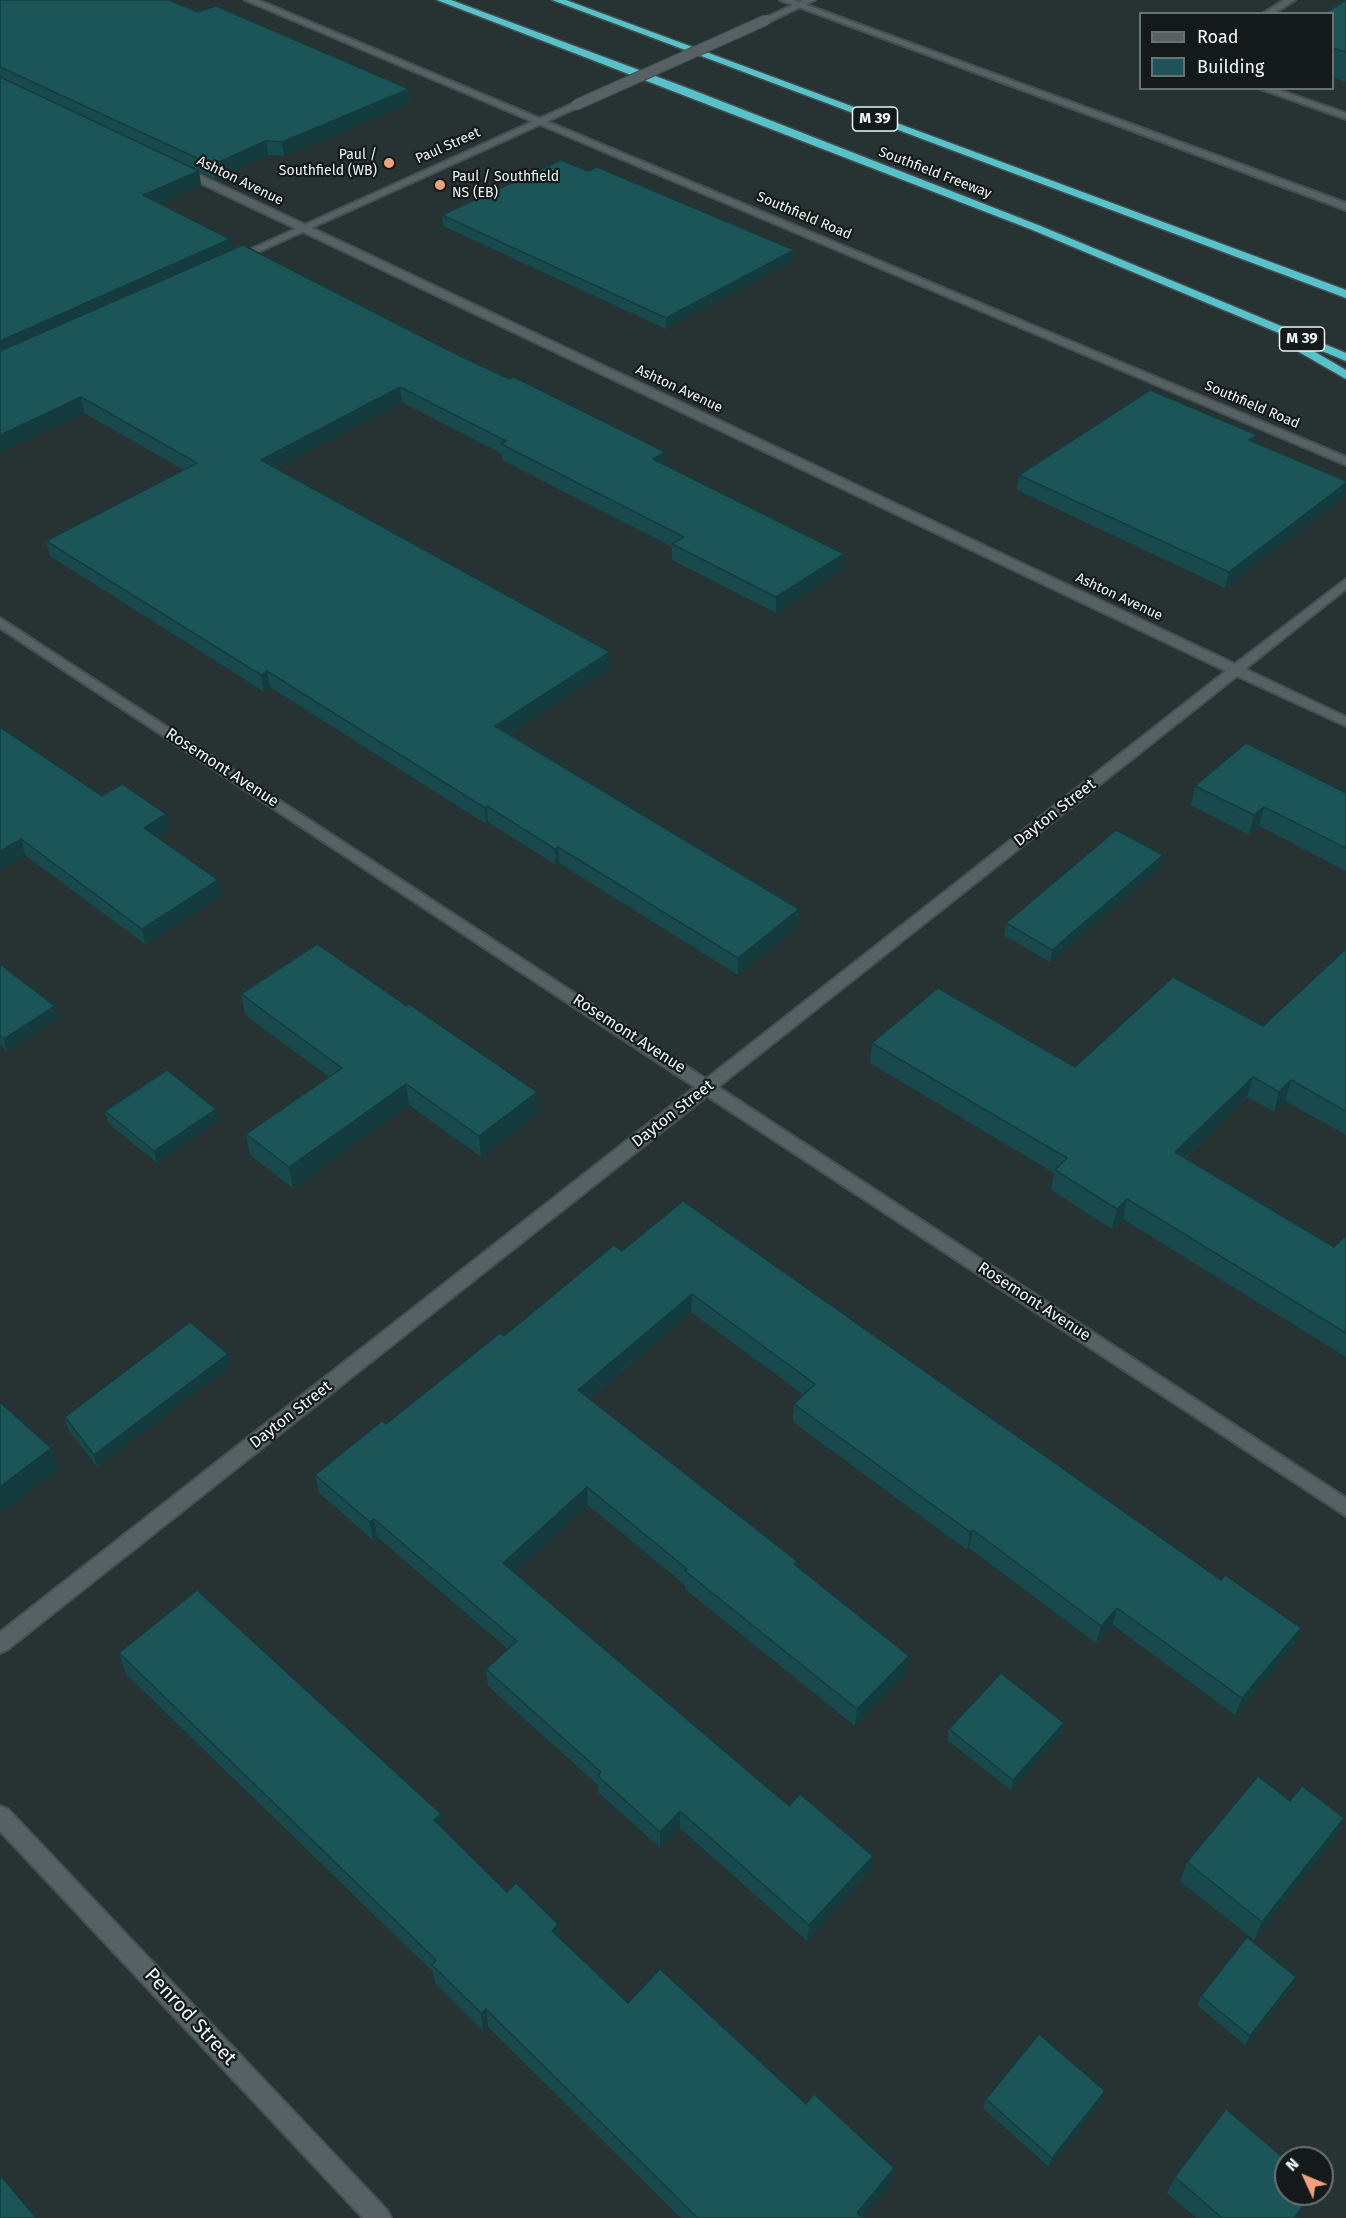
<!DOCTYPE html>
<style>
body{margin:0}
#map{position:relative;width:1346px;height:2218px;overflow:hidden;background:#273233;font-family:"Fira Sans",sans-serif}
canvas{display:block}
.legend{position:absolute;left:1139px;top:12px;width:195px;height:78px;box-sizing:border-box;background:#141919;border:2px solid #6b7171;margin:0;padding:8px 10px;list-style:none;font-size:18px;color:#eef6f6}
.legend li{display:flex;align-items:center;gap:12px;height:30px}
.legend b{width:30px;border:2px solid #6b7171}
.north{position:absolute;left:1274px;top:2146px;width:60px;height:60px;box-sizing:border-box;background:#141919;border:2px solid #6b7171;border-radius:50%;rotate:314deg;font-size:16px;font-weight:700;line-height:24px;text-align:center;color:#eef6f6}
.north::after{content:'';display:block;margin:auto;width:21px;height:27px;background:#f0a27a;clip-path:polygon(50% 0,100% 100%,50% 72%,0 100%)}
</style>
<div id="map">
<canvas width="1346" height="2218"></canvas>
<ul class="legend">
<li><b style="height:8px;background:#556162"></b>Road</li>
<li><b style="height:16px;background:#1c5558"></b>Building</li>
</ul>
<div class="north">N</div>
</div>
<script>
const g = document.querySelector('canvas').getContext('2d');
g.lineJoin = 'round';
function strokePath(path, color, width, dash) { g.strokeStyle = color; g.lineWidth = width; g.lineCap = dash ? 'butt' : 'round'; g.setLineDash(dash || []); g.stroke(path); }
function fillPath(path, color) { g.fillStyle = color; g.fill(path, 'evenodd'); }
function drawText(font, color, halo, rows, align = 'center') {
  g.font = font + ' "Fira Sans",sans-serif'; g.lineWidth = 4.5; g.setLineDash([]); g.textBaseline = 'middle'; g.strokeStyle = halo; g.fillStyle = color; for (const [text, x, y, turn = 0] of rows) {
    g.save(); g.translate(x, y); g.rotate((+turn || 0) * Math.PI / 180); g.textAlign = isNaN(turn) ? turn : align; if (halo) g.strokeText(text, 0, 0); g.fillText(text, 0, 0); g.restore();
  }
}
const service = new Path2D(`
 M 1284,0 L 1295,0 L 1273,14 L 1262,14 Z
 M 1258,88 L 1273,88 L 1346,113 L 1346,119 Z`);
const minor = new Path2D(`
 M 177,168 L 185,168 L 1235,664 L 1346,579 L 1346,589 L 1245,669 L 1346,717 L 1346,726 L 1237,676 L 718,1087 L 1346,1498 L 1346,1516 L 707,1096 L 7,1650 L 0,1653 L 0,1632 L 695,1087 L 0,628 L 0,618 L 706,1079 L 1226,671 L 177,172 Z
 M 0,1806 L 8,1809 L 387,2210 L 391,2218 L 363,2218 L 0,1831 Z`);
const tertiary = new Path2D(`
 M 803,0 L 815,0 L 769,22 L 761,20 Z
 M 576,102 L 581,105 L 579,107 L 236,262 L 227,260 Z`);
const secondary = new Path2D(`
 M 245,0 L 258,0 L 1346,457 L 1346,465 Z
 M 780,0 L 793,0 L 1346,203 L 1346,210 Z`);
const motorway = new Path2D(`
 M 437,0 L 451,0 L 690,89 L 1038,225 L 1346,353 L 1346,361 L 1030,229 Z
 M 552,0 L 566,0 L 1346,290 L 1346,298 Z
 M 1303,345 L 1346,370 L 1346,379 L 1299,352 L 1297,349 Z`);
strokePath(service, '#454f50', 4);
strokePath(minor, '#454f50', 4);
strokePath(tertiary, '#454f50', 4);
strokePath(secondary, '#454f50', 4);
strokePath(motorway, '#454f50', 3);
fillPath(service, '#556162');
fillPath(minor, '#556162');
fillPath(tertiary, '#556162');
fillPath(secondary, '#556162');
fillPath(motorway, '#57c2c9');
const tertiaryBridge = new Path2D(`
 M 576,105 L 766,20`);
strokePath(tertiaryBridge, '#454f50', 12, []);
strokePath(tertiaryBridge, '#556162', 10);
fillPath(new Path2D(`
 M 0,0 L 411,103 L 284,156 L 268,155 L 215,179 L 199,172 L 201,185 L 159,203 L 232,249 L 665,452 L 665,465 L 844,554 L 843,569 L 776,613 L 672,560 L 672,547 L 502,460 L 502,454 L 402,402 L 276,468 L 610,668 L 509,734 L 799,909 L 798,925 L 738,975 L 559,863 L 556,865 L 488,822 L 486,824 L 270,687 L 263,691 L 50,556 L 46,541 L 184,470 L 84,413 L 0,452 Z
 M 1346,0 L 1346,82 L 1332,77 L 1332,14 Z
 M 588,171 L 794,250 L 793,261 L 666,329 L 443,226 L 442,215 Z
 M 1257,435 L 1255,443 L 1344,497 L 1225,588 L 1017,490 L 1019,475 Z
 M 0,727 L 102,796 L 166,814 L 169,830 L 157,837 L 218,880 L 221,896 L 145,944 L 25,855 L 0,870 Z
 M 1195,786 L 1346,793 L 1346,871 L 1259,826 L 1249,835 L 1191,805 Z
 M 1161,867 L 1050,962 L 1004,935 L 1006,923 Z
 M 1346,949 L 1346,1135 L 1285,1101 L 1274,1112 L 1247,1097 L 1185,1158 L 1334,1247 L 1346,1238 L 1346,1357 L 1123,1219 L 1112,1229 L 1051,1190 L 1054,1173 L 870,1063 L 872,1043 L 1075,1067 L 1263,1026 Z
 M 0,964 L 55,1006 L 59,1018 L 7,1051 L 0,1045 Z
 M 241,994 L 539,1112 L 481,1157 L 409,1105 L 293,1188 L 250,1155 L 246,1134 L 329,1077 L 245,1015 Z
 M 105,1111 L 219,1120 L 157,1163 L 108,1123 Z
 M 622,1251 L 1295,1645 L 1235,1715 L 1113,1625 L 1096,1643 L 969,1548 L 967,1550 L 793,1422 L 794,1404 L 804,1395 L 691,1312 L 589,1399 L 797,1561 L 796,1566 L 907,1673 L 855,1726 L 685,1589 L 685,1585 L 588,1505 L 514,1572 L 789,1806 L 870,1872 L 807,1941 L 680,1828 L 660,1848 L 598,1792 L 598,1785 L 488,1686 L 486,1669 L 508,1649 L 377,1537 L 373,1540 L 319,1493 L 315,1475 L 386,1424 L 504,1336 Z
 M 230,1366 L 97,1467 L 68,1429 L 65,1417 Z
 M 119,1653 L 441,1814 L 444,1830 L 507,1892 L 558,1924 L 560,1938 L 628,2003 L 806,2104 L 894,2168 L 890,2185 L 863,2218 L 681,2218 L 488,2027 L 483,2031 L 435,1983 L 433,1972 L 126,1674 Z
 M 1064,1723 L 1062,1733 L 1011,1790 L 947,1740 L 949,1729 Z
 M 1335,1837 L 1254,1940 L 1180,1881 L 1187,1862 Z
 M 1296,1977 L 1292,1986 L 1245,2045 L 1197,2005 L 1201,1996 Z
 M 1105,2091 L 1101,2100 L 1049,2167 L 983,2108 L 986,2099 Z
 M 1175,2177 L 1286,2194 L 1312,2194 L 1296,2218 L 1196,2218 L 1167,2193 Z`), '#18494c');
fillPath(new Path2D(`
 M 409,89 L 411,103 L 284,156 L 282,142 Z
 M 266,141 L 268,155 L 215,179 L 212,165 Z
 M 199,171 L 201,185 L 145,210 L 143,195 Z
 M 230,239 L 232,253 L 0,358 L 0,341 Z
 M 794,250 L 793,261 L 666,329 L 666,318 Z
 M 400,387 L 402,402 L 263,475 L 261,460 Z
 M 81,397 L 84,413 L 0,452 L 0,435 Z
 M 1257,435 L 1254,450 L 1249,440 Z
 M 665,452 L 665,468 L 653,459 Z
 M 1346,483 L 1344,497 L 1225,588 L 1229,572 Z
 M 844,554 L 843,569 L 776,613 L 776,597 Z
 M 610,652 L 610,668 L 496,742 L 495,726 Z
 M 267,671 L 270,687 L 263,691 L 261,675 Z
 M 487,806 L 488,822 L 486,824 L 485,808 Z
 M 1264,807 L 1259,826 L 1249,835 L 1254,815 Z
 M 166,814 L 169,830 L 147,843 L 144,828 Z
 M 21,839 L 25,855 L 0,870 L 0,851 Z
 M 558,847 L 559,863 L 556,865 L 555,849 Z
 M 1163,855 L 1161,867 L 1050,962 L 1052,950 Z
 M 218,880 L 221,896 L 145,944 L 142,929 Z
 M 799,909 L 798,925 L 738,975 L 738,958 Z
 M 55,1006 L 59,1018 L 7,1051 L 4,1039 Z
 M 1253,1077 L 1247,1097 L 1170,1172 L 1175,1152 Z
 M 1291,1080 L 1285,1101 L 1274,1112 L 1279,1092 Z
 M 406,1084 L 409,1105 L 293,1188 L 289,1167 Z
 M 537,1092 L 539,1112 L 481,1157 L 479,1136 Z
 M 216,1109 L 219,1120 L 157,1163 L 154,1151 Z
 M 1127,1199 L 1123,1219 L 1112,1229 L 1117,1209 Z
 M 692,1294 L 691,1312 L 578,1408 L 578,1390 Z
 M 228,1354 L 230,1366 L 97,1467 L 94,1455 Z
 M 51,1448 L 58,1470 L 0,1514 L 0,1487 Z
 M 587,1487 L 588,1505 L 505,1581 L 503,1563 Z
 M 374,1519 L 377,1537 L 373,1540 L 370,1522 Z
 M 973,1530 L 969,1548 L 967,1550 L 970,1532 Z
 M 1117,1608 L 1113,1625 L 1096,1643 L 1101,1626 Z
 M 1301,1628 L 1295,1645 L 1235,1715 L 1242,1698 Z
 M 909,1656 L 907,1673 L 855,1726 L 857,1709 Z
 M 1064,1723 L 1062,1733 L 1011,1790 L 1013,1780 Z
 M 680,1811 L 680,1828 L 660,1848 L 660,1832 Z
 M 441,1814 L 444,1834 L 434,1820 Z
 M 1344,1818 L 1335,1837 L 1254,1940 L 1262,1922 Z
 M 873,1856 L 870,1872 L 807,1941 L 809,1925 Z
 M 558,1924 L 560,1942 L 552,1931 Z
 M 1296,1977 L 1292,1986 L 1245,2045 L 1250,2036 Z
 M 486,2009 L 488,2027 L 483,2031 L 481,2013 Z
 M 1105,2091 L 1101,2100 L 1049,2167 L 1052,2158 Z
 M 894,2168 L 890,2185 L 863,2218 L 857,2213 Z
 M 1311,2194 L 1312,2194 L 1307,2203 L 1296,2218 L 1294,2218 Z`), '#143c3e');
const building = new Path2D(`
 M 0,0 L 169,0 L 198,12 L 216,6 L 409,89 L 282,142 L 266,141 L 212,165 L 0,67 Z
 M 1346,0 L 1346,52 L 1332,48 L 1332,14 L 1323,14 Z
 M 0,77 L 199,171 L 143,195 L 230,239 L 0,341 Z
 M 561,160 L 588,171 L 597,167 L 794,250 L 666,318 L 442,215 Z
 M 243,245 L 446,349 L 509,379 L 514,377 L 665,452 L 653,459 L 844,554 L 776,597 L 672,544 L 684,537 L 501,444 L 506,441 L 400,387 L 261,460 L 610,652 L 495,726 L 799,909 L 738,958 L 558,847 L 555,849 L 487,806 L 485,808 L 267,671 L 261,675 L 46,541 L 197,463 L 81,397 L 0,435 L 0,351 Z
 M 1150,390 L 1257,435 L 1249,440 L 1346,481 L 1346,483 L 1229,572 L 1019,475 Z
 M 0,727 L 102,796 L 122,784 L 166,814 L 144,828 L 218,880 L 142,929 L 21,839 L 0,851 Z
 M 1246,743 L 1346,793 L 1346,848 L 1264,807 L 1254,815 L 1195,786 Z
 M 1116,830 L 1163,855 L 1052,950 L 1006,923 Z
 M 317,944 L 407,1006 L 409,1004 L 537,1092 L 479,1136 L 406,1084 L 289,1167 L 246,1134 L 342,1068 L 241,994 Z
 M 1346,949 L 1346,1111 L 1291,1080 L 1279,1092 L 1253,1077 L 1175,1152 L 1334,1247 L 1344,1237 L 1346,1238 L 1346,1333 L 1127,1199 L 1117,1209 L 1055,1170 L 1067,1158 L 872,1043 L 938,988 L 1075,1067 L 1173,977 L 1263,1026 Z
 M 0,964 L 55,1006 L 4,1039 L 0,1036 Z
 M 167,1070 L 216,1109 L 154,1151 L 105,1111 Z
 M 683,1201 L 1221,1580 L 1225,1575 L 1301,1628 L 1242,1698 L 1117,1608 L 1101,1626 L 973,1530 L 970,1532 L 794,1404 L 815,1384 L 692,1294 L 578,1390 L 797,1561 L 794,1564 L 909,1656 L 857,1709 L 685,1571 L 687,1569 L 587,1487 L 503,1563 L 789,1806 L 800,1794 L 873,1856 L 809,1925 L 680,1811 L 660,1832 L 598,1776 L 601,1772 L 486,1669 L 517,1641 L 374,1519 L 370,1522 L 315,1475 L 382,1421 L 386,1424 L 500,1333 L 504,1336 L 614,1245 L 622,1251 Z
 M 190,1322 L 228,1354 L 94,1455 L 65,1417 Z
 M 0,1402 L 51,1448 L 0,1487 Z
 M 197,1590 L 441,1814 L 434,1820 L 507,1892 L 516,1883 L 558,1924 L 552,1931 L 628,2003 L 660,1969 L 806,2104 L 814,2094 L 894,2168 L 857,2213 L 863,2218 L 698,2218 L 486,2009 L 481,2013 L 432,1965 L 436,1960 L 119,1653 Z
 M 1001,1673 L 1064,1723 L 1013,1780 L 949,1729 Z
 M 1258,1776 L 1290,1801 L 1302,1786 L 1344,1818 L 1262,1922 L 1187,1862 Z
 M 1247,1937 L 1296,1977 L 1250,2036 L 1201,1996 Z
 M 1039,2034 L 1105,2091 L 1052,2158 L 986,2099 Z
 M 1226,2109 L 1286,2160 L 1286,2194 L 1311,2194 L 1294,2218 L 1222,2218 L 1175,2177 Z
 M 2,2177 L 36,2218 L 0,2218 L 0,2179 Z`);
fillPath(building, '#1c5558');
strokePath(building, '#143c3e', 1.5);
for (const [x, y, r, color] of [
 [389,163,6,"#f0a27a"],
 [440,185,6,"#f0a27a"]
]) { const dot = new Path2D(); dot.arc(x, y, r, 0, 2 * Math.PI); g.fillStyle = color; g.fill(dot); strokePath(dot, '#141919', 2); }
drawText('14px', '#eef6f6', '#141919', [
 ["Paul Street",448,146,-24],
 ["Southfield Freeway",935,173,21],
 ["Ashton Avenue",240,181,26],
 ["Southfield Road",804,216,23],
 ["Ashton Avenue",679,389,25],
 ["Southfield Road",1252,405,23],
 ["Ashton Avenue",1119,597,25]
]);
drawText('14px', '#eef6f6', '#141919', [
 ["Paul /",377,155],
 ["Southfield (WB)",377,171],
 ["Paul / Southfield",452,177,"left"],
 ["NS (EB)",452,193,"left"]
], 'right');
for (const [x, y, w] of [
 [875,119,45],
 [1302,339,45]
]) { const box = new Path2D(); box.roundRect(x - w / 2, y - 12, w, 24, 4.5); g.fillStyle = '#141919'; g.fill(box); strokePath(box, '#eef6f6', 1.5); }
drawText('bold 15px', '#eef6f6', null, [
 ["M 39",875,119],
 ["M 39",1302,339]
]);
drawText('16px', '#eef6f6', '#141919', [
 ["Rosemont Avenue",222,768,33],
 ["Dayton Street",1055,813,-38],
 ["Rosemont Avenue",629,1034,33],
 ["Dayton Street",673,1114,-38],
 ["Rosemont Avenue",1034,1302,33],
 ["Dayton Street",291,1415,-38]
]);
drawText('20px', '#eef6f6', '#141919', [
 ["Penrod Street",190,2017,47]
]);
</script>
